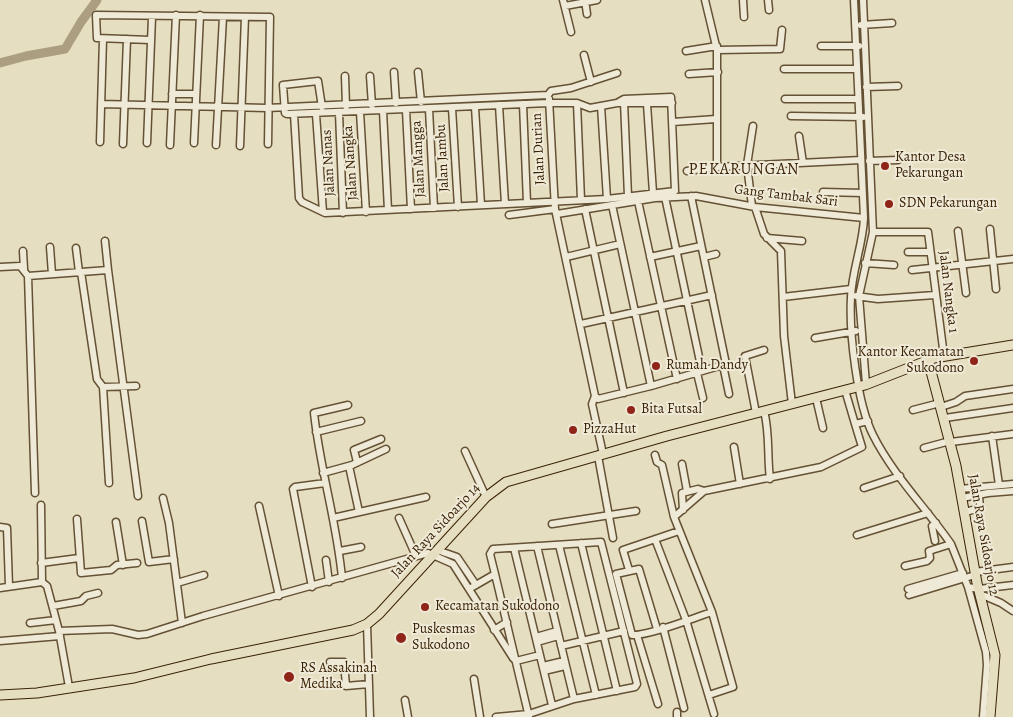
<!DOCTYPE html>
<style>
body{margin:0}
canvas{display:block;background:#e6dec1}
</style>
<canvas width="1013" height="717"></canvas>
<script>
const context = document.querySelector('canvas').getContext('2d');
context.lineJoin = 'round';
function strokePath(path, color, width, dash) { context.strokeStyle = color; context.lineWidth = width; context.lineCap = dash ? 'butt' : 'round'; context.setLineDash(dash || []); context.stroke(path); }
function write(font, color, halo, rows, align = 'center') {
  context.font = font + ' Alegreya,serif'; context.lineWidth = 4; context.setLineDash([]); context.textBaseline = 'middle'; context.strokeStyle = halo; context.fillStyle = color; for (const [text, x, y, turn = 0] of rows) {
    context.save(); context.translate(x, y); context.rotate((+turn || 0) * Math.PI / 180); context.textAlign = isNaN(turn) ? turn : align; if (halo) context.strokeText(text, 0, 0); context.fillText(text, 0, 0); context.restore();
  }
}
strokePath(new Path2D(`
 M0,63L26,56L65,49L81,22L97,0`), '#ac9e81', 9);
const minor = new Path2D(`
 M563,0L571,32
 M585,0L587,14
 M705,0L717,50V167
 M743,0L744,17
 M768,0L769,10
 M854,0L864,218C863,245 852,270 851,297C849,333 857,403 873,435C893,475 926,508 951,544L968,587L986,652L987,665L983,717
 M863,0L873,232L859,296L866,384
 M565,6L597,0
 M861,25L892,23
 M150,40L97,38L96,15L270,17L268,144
 M821,46H859
 M717,50L780,49L782,30
 M686,51L717,46
 M584,55L591,82
 M784,69H857
 M394,72L396,103
 M418,72L421,102
 M689,74L718,72
 M345,76L346,106
 M370,76L372,105
 M866,87L898,86
 M172,94H195
 M549,99L555,209L595,396L592,404L603,454
 M785,99H858
 M624,102L628,196
 M577,103L581,200
 M101,104L267,108L548,95L551,91L571,88L617,73
 M523,104L527,203
 M647,104L653,193
 M499,105L505,204
 M601,106L607,199
 M322,107L318,81L283,85L285,113L287,114L549,103H577L590,108L617,103H672
 M475,107L481,205
 M452,108L458,207
 M429,109L434,208
 M406,110L411,209
 M383,111L388,210
 M360,112L366,212
 M339,113L343,213
 M294,114L299,198L302,202L325,213L607,199L675,191L671,97L624,99L617,103
 M316,114L323,212
 M791,116L863,117
 M673,122L716,119
 M799,136L803,163
 M100,142L103,39
 M147,143L152,17
 M194,143L200,15
 M123,144L127,39
 M170,145L176,15
 M216,145L223,17
 M240,146L245,17
 M869,161L898,160
 M687,171L717,167L861,160
 M823,192L863,193
 M665,197L702,371
 M638,201L677,379
 M612,205L651,386
 M752,206L747,165L753,126
 M755,207L764,234L781,251L784,336L792,404
 M585,209L624,393
 M557,214L655,198L696,196L755,207L864,218
 M509,215L555,209
 M990,229L996,289
 M958,231L966,293
 M873,232H928L944,356
 M767,238L802,241
 M105,241L108,270
 M50,247L52,274
 M76,248L79,272
 M23,251L24,269
 M908,252H930
 M566,257L620,244
 M650,257L701,246
 M704,257L716,254
 M865,263L894,265
 M0,267L20,266L28,276L108,270L138,496
 M912,270L1013,259
 M81,272L97,379L103,387L136,386
 M28,276L35,493
 M856,296L878,299L935,295
 M783,297L851,289
 M581,324L712,295
 M815,338L856,331
 M723,365L729,394
 M697,373L703,398
 M103,387L109,483
 M845,390L855,424
 M595,396L598,399L651,386L726,364L691,196
 M816,398L823,428
 M941,407L956,402L965,396L1013,389
 M913,410L940,403
 M764,411C770,433 767,456 770,479
 M756,413L745,356L764,350
 M945,418L1013,408
 M316,432L361,421
 M992,436L999,485
 M951,442L1013,434
 M734,447L740,484
 M924,448L950,441
 M465,451L486,497
 M655,455L657,462L662,465L674,517
 M598,456L613,538
 M357,462L354,450L381,439
 M682,464L687,491
 M349,466L359,512
 M323,473L352,465L386,449
 M864,488L900,476
 M960,489L1013,484
 M163,498L169,523L182,623
 M962,498L988,493L1013,491
 M41,505L42,582
 M259,506L279,596
 M683,510L682,493L698,489L704,491
 M965,512L980,508L979,496
 M333,518L426,497
 M399,518L416,556
 M77,519L81,573L111,570L117,565L137,563
 M142,521L149,562L174,559
 M116,522L123,565
 M552,524L636,511
 M0,527L7,528L9,586
 M857,535L928,513
 M655,539L686,620L714,714
 M935,541L932,526L936,523
 M581,543L617,691
 M559,545L596,695
 M537,546L574,699
 M514,548L552,705
 M437,550L457,557L476,585
 M340,551L361,547
 M326,560L329,582
 M41,563L79,558
 M905,566L927,561L930,558L929,551L951,544
 M629,570L623,550L679,531
 M975,572L1013,567
 M495,574L529,717
 M342,578C337,523 320,469 314,413L348,405
 M177,583L204,575
 M312,587L293,489L295,487L325,483
 M968,587L979,589L1013,585
 M0,588L42,582L47,586L59,631L69,687
 M469,589L495,574L490,554L493,549L601,542L637,684L635,687L574,699L529,714L496,717
 M908,589L963,573
 M980,594L1001,603L1013,611
 M909,595L975,575
 M53,606L81,601L86,596L98,593
 M30,623L56,620
 M367,624L370,717
 M663,627L684,708
 M657,629L639,569L616,574L632,635C649,636 693,618 712,612
 M494,630L507,622
 M59,631L112,629L138,635L147,634L203,616L428,553L453,564L513,658L516,661L540,655
 M637,635L658,704
 M536,637L557,631
 M0,641L60,636
 M537,642L558,636
 M561,646L624,631
 M330,662H344L346,686L369,684
 M543,666L564,661
 M544,671L565,666
 M474,679L480,717
 M709,695L733,687L712,612L674,517L704,491L821,467L862,447L855,424L868,421
 M405,700L408,717
 M677,712V717`);
const major = new Path2D(`
 M928,360L956,466L977,583L995,655L990,717
 M0,695L37,693L134,678L211,659L353,630L367,624L379,614L486,497L506,482L667,436L865,385L934,358L1013,345`);
strokePath(minor, '#655134', 9);
strokePath(major, '#3a2205', 11);
strokePath(minor, '#efead7', 6);
strokePath(major, '#e6dec1', 9);
for (const [x, y, r, color] of [
 [885,166,5,"#8f2418"],
 [889,204,5,"#8f2418"],
 [974,361,5,"#8f2418"],
 [656,366,5,"#8f2418"],
 [631,410,5,"#8f2418"],
 [573,430,5,"#8f2418"],
 [425,607,5,"#8f2418"],
 [401,638,6,"#8f2418"],
 [289,677,6,"#8f2418"]
]) { const dot = new Path2D(); dot.arc(x, y, r, 0, 2 * Math.PI); context.fillStyle = color; context.fill(dot); strokePath(dot, '#efead7', 2); }
write('14px', '#3a2205', '#efead7', [
 ["Jalan Durian",539,149,-93],
 ["Jalan Jambu",443,158,-93],
 ["Jalan Mangga",419,159,-93],
 ["Jalan Nanas",329,163,-93],
 ["Jalan Nangka",351,163,-94],
 ["Gang Tambak Sari",786,196,7],
 ["Jalan Nangka 1",948,292,83],
 ["Jalan Raya Sidoarjo 14",436,531,-47],
 ["Jalan Raya Sidoarjo 12",983,535,80]
]);
write('14px', '#3a2205', '#efead7', [
 ["Kantor Desa",895,158],
 ["Pekarungan",895,174],
 ["SDN Pekarungan",899,204],
 ["Kantor Kecamatan",964,353,"right"],
 ["Sukodono",964,369,"right"],
 ["Rumah Dandy",666,366],
 ["Bita Futsal",641,410],
 ["PizzaHut",583,430],
 ["Kecamatan Sukodono",435,607],
 ["Puskesmas",412,630],
 ["Sukodono",412,646],
 ["RS Assakinah",300,669],
 ["Medika",300,685]
], 'left');
context.letterSpacing = '1px';
write('16px', '#3a2205', '#efead7', [
 ["PEKARUNGAN",744,170]
]);
context.letterSpacing = '0px';
</script>
